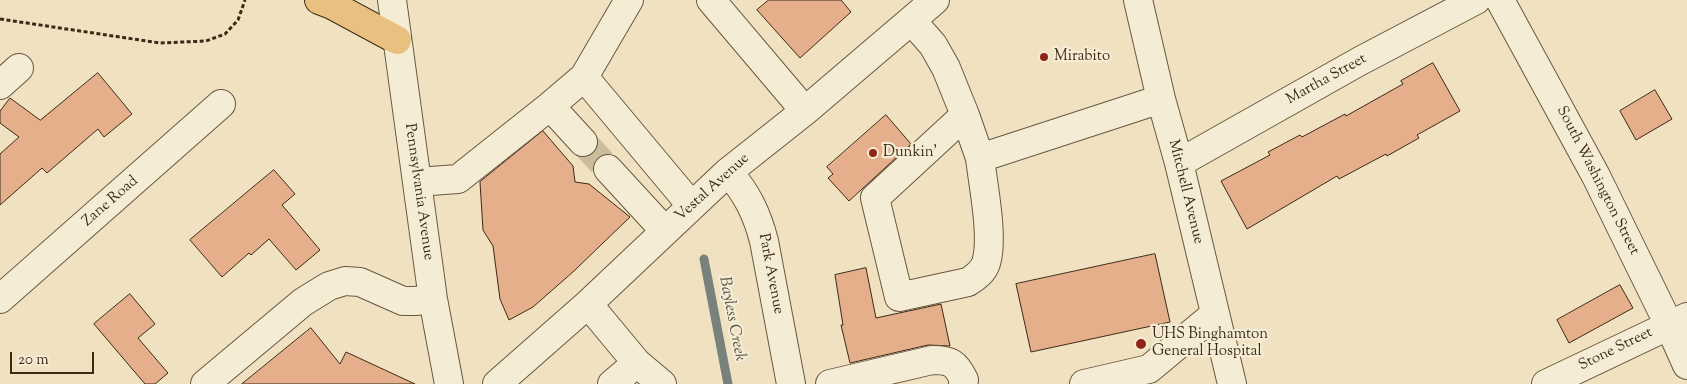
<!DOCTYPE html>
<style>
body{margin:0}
#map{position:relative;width:1687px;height:384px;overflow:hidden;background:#f0e1c0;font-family:"Sorts Mill Goudy",serif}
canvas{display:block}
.scale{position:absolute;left:10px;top:352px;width:84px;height:22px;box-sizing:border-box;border:2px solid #3c2a16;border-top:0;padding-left:6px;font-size:15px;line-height:18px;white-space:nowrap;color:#3c2a16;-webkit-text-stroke:4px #f5ecd6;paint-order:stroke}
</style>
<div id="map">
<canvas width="1687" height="384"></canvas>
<div class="scale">20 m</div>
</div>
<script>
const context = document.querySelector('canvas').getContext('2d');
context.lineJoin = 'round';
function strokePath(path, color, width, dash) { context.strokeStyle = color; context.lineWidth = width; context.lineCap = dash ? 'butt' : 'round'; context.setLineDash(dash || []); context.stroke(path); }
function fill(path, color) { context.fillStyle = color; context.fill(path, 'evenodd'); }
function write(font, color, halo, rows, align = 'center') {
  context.font = font + ' "Sorts Mill Goudy",serif'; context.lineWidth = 4.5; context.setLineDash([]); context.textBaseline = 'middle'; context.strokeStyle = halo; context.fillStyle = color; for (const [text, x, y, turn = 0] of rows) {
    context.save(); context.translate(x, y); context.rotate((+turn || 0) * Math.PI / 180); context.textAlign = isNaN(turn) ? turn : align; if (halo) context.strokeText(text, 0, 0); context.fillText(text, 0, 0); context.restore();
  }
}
strokePath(new Path2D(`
 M704,259L728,384`), '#78817b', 9);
const building = new Path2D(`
 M769,0H841L851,12L800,58L757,10Z
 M1433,63L1460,111L1417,135L1419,138L1387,156L1386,154L1339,179L1337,176L1247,229L1221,181L1270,155L1268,152L1300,135L1302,137L1345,114L1346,116L1403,84L1401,81Z
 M98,73L132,114L104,137L98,129L47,173L42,168L0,205V154L19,137L0,123V111L10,98L40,120Z
 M1655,90L1672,119L1636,140L1620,111Z
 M886,115L911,144L849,201L828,178L833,174L827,167Z
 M543,131L573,166L575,182L589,184L630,217L574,271L533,307L509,320L500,299L493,246L483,230L480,182Z
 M274,170L295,194L282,205L320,250L296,270L269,239L251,255L249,253L222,277L190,240Z
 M1155,254L1170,322L1031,352L1016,284Z
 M866,268L876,318L941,304L950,346L928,345L850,363L841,325H843L835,275Z
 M1620,285L1633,308L1569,343L1557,320Z
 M130,294L155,324L138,338L168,373L155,384H145L94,324Z
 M311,328L340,364L346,352L415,384H242Z`);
fill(building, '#e5af8c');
strokePath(building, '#3c2a16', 1);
strokePath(new Path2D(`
 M583,142L608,169`), '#ccbc9e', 28, [28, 14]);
const minor = new Path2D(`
 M392,0L433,299L449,384
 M711,0L805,111
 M1138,0L1161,99L1179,163L1232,384
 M1500,0L1596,176L1669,325L1687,365
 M912,21L933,45L946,68L965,115L980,158L1161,99
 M584,77L629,0
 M0,85L19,68
 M550,106L583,142
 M965,115L875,198L899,297L968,282C976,277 983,272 986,263C994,238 983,185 980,158
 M1179,163L1360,61L1476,0
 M608,169L665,231
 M728,172C747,193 757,214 764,241L791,384
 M417,182L458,179L550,106L584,77L691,205
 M0,299L221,104
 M588,304L637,363L612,384
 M637,363L662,384
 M205,384L303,302L329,286L345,281L360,282L403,301H415L433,299
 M497,384L588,304L728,172L805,111L935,0
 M830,384L932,360C951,360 956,363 964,380L963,384
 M1084,384L1149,369L1215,314
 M1546,384L1687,317`);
const major = new Path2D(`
 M319,0L332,5L397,40`);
strokePath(minor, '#695840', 30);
strokePath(major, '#3c2a16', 30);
strokePath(new Path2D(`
 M0,19L160,43L206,41L225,34L238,20L245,0`), '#3c2a16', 3, [4, 2.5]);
strokePath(minor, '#f5ecd6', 28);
strokePath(major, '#e8c080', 28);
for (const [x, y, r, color] of [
 [1044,57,5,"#8f2418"],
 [873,153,5,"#8f2418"],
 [1141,344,6,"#8f2418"]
]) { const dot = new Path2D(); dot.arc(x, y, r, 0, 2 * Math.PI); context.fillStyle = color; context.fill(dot); strokePath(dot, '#f5ecd6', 2); }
write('15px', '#3c2a16', '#f5ecd6', [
 ["Mirabito",1054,57],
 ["Dunkin'",883,153],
 ["UHS Binghamton",1152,335],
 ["General Hospital",1152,352]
], 'left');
write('15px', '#3c2a16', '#f5ecd6', [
 ["Martha Street",1327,80,-29],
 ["South Washington Street",1597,181,63],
 ["Vestal Avenue",713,188,-42],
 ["Pennsylvania Avenue",418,192,82],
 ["Mitchell Avenue",1185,192,76],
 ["Zane Road",111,202,-41],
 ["Park Avenue",770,274,79],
 ["Stone Street",1616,350,-26]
]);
write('italic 16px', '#554e40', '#f5ecd6', [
 ["Bayless Creek",731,319,79]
]);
</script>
